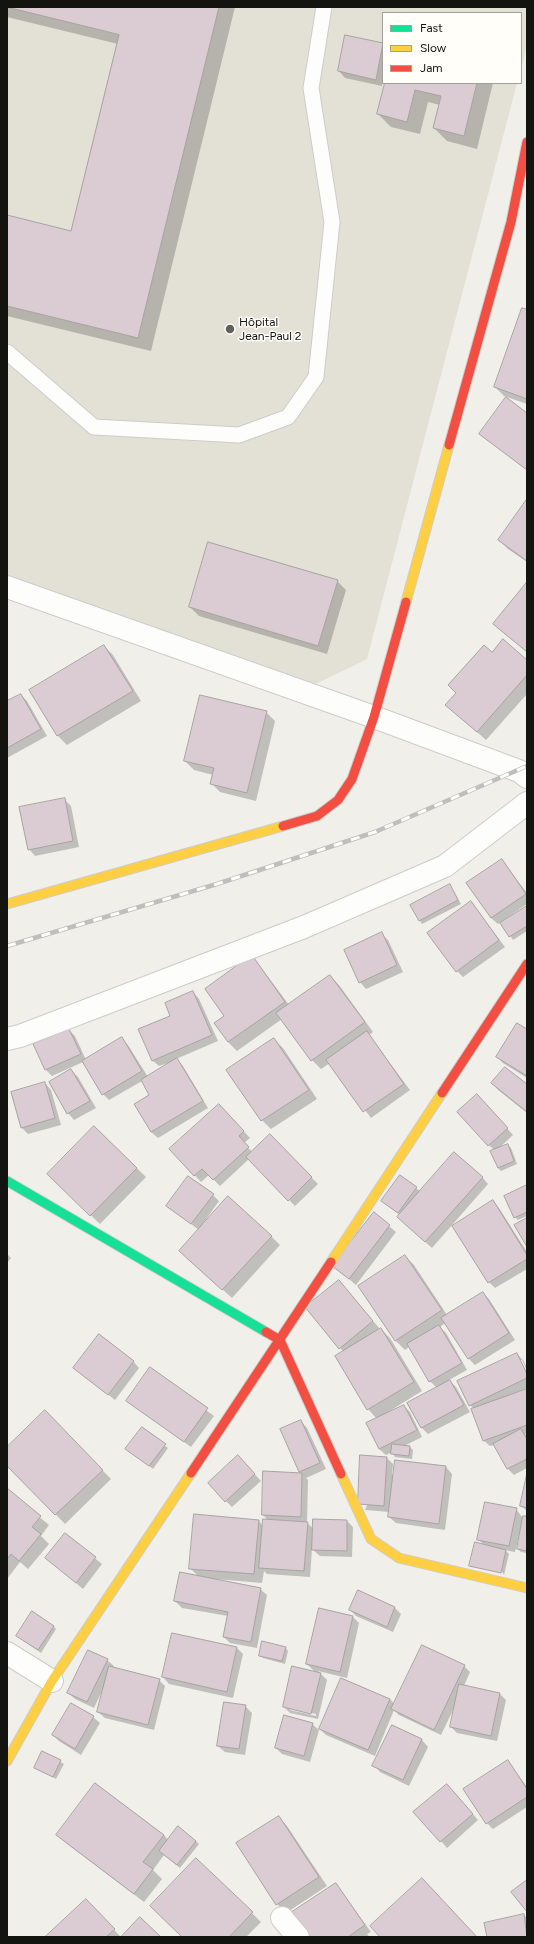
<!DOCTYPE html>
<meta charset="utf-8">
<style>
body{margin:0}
#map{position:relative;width:534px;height:1944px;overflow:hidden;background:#f0efea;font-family:Figtree,sans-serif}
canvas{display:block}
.frame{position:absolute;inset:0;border:8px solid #131310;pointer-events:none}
.legend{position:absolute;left:382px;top:12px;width:140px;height:72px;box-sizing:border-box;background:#fffef8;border:1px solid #a1a09b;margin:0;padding:5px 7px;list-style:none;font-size:12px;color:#131310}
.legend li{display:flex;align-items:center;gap:8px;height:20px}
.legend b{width:20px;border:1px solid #a1a09b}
</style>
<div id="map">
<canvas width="534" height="1944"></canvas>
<div class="frame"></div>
<ul class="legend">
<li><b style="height:5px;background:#16e098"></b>Fast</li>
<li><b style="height:5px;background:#ffcf43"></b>Slow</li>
<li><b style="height:5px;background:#f24e42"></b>Jam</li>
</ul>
</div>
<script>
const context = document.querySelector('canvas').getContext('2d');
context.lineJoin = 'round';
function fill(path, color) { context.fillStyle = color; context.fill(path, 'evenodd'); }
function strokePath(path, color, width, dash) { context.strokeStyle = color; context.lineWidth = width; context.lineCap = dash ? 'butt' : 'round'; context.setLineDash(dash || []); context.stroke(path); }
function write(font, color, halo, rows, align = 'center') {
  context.font = font + ' Figtree,sans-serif'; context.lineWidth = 3; context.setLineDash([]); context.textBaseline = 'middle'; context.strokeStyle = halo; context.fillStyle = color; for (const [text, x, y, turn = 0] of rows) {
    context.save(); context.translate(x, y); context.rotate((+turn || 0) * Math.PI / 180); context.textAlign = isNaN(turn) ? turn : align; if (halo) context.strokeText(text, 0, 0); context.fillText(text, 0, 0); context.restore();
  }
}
fill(new Path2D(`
 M7,7H527V46L521,69V13H383V83H517L367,659L316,684L7,576Z`), '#e3e0d6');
fill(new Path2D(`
 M7,7H235L151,351L7,316V216L72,232L118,44L7,17Z
 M346,36L383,44L382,86L345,78L339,71Z
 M386,83H493L477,149L447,141L434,128L440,105L428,102L420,134L391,127L378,114Z
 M527,310V404L504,396L495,387Z
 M527,414V470L480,434Z
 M527,501V562L508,549L499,540Z
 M337,581L346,590L327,654L199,616L190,607Z
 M527,583V652L494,624Z
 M104,646L113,655L141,701L67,745L58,736L30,691Z
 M492,653L527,661V694L486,740L446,705Z
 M21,695L27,701L47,736L7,758V702Z
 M266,712L275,721L256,801L220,792L211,783L213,775L194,770L185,761Z
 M64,799L71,806L79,847L35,856L29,849Z
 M502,860L527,893V904L498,924L491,918Z
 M450,885L461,904L422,924L411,905Z
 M471,902L505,947L463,977L457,971Z
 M527,907V931L513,940L502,924Z
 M382,934L388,940L403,972L366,989L360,982Z
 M252,957L260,966L289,1005L330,976L339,985L373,1032L369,1035L410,1090L371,1118L330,1063L321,1069L312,1060L282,1019L237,1051L228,1042L225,1016Z
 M193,992L199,999L218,1041L176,1059L183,1066L208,1108L158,1138L151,1132V1095L142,1081L109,1100L103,1094L83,1062L52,1076L46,1070L35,1045L69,1030L75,1036L86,1060L122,1038L128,1045L148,1077L171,1062L159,1066L152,1060L171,1016Z
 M527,1030V1078L503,1063L497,1057Z
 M274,1039L283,1048L317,1099L271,1129L262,1120L228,1070Z
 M71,1070L78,1077L96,1108L74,1120L68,1113L50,1082Z
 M45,1083L51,1090L61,1125L28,1134L22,1128Z
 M492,1083L527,1086V1113L498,1090Z
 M484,1102L513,1135L499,1148L508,1145L511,1148L517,1164L501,1171L498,1168L494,1150L489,1145Z
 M225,1111L250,1138L244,1143L252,1152L270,1136L318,1184L295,1206L249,1159L220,1186L209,1175L201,1182L170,1149Z
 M94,1127L146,1177L100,1224L48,1174Z
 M400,1176L421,1192L482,1177L488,1184L432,1248L405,1224L400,1215L385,1204Z
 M527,1186V1216L518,1220L515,1217Z
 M213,1195L219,1201L202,1225L203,1226L271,1236L280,1245L232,1298L180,1251L199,1230L167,1206Z
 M493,1201L499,1208L527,1252V1269L495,1288L489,1282Z
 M374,1214L396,1232L356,1285L333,1266Z
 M7,1254L11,1258L7,1263Z
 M405,1256L414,1265L447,1315L483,1293L489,1299L515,1340L475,1365L468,1358L445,1323L440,1327L446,1333L467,1370L449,1380L456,1387L470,1412L428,1434L422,1428L409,1404L437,1388L430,1381L409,1347L405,1350L396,1341L360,1286Z
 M339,1281L379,1328L376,1332L381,1329L390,1338L422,1391L388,1412L389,1413L404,1406L410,1412L422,1437L404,1446L410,1447L413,1450L412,1459L395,1457L392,1452L386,1455L379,1449L367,1424L377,1419L368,1409L336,1356L344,1352L340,1348Z
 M517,1354L523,1360L527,1368V1371L522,1360H520L527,1376V1388L515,1393V1395L527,1391V1433L525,1434L527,1436V1468L514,1475L508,1469L495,1445L490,1446L483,1440L474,1409L470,1405Z
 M133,1361L139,1368L115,1400L74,1368Z
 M151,1369L214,1416L191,1447L127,1400Z
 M45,1412L111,1479L65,1524L7,1464V1449Z
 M301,1421L307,1428L326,1469L306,1478L308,1480L307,1523L314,1529L347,1521L353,1527L352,1557L320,1556L312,1549L310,1577L267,1574L264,1571L262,1583L216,1579V1580L260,1589L267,1595L257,1648L230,1643L224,1637L228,1616L182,1608L175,1601L199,1577L190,1568L259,1521L263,1526L268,1520L263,1515L302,1474L299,1472Z
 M142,1428L168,1448L153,1469L130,1452Z
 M387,1458L393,1464L392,1474L394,1475L396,1461L446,1467L452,1474L445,1530L396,1523L389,1517L390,1512L365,1510Z
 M244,1463L261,1481L232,1507L226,1501Z
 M527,1478V1511L521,1506Z
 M7,1490L49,1525L41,1536L49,1544L28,1569L20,1562L7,1579Z
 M516,1509L522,1517H527V1553L521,1552L518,1549L520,1535H519L515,1552L505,1550L509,1554L504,1575L485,1546L478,1539Z
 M65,1534L102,1564L83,1589L46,1558Z
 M358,1592L395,1608L401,1614L393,1632L356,1616L350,1610Z
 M353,1617L359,1623L347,1678L318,1671L327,1680L318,1719L290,1713L284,1707L316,1673L307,1664ZM290,1708L316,1714V1716L290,1710Z
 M53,1626L56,1629L41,1653L17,1636Z
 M285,1647L288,1651L285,1664L263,1658L260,1655Z
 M237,1648L243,1654L233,1698L169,1684L163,1677Z
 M107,1660L114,1666L113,1668L159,1680L165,1686L154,1730L105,1718L98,1712L104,1687L94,1708L75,1699L68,1693Z
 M464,1666L470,1672L464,1686L500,1694L506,1700L497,1741L457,1733L451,1727L455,1706L441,1735L399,1715L394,1710L375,1756L326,1735L320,1729L390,1699L395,1705Z
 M71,1704L93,1717L100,1723L81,1755L59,1741L53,1735Z
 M245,1706L252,1713L245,1755L225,1752L218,1746Z
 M312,1724L319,1730L310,1762L282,1754L276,1748Z
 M392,1726L422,1740L428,1747L409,1786L380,1772L374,1765Z
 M43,1752L64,1764L56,1779L35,1767Z
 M508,1761L527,1787V1807L493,1829L487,1823Z
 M453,1791L478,1820L447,1848L441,1841Z
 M279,1817L287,1826L327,1886L286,1913L277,1904Z
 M57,1834L164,1835L168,1840L196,1841L199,1844L180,1868L164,1855L153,1870L162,1879L144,1902L66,1843Z
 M336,1884L371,1932L367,1934L370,1937H311Z
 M86,1901L120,1936L47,1937Z
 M252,1913L261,1922L246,1937H183Z
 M524,1915L527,1918V1937H488Z`), '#0003');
const building = new Path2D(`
 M7,7H219L138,338L7,306V215L71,231L119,35Z
 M345,35L383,43L376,80L338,71Z
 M385,83H477L464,136L433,128L441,96L415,90L407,122L377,114Z
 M522,308L527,309V399L494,387Z
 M506,397L527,413V470L479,434Z
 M527,499V561L498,540Z
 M208,542L338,580L318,646L189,607Z
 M527,582V652L493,624Z
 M503,639L527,660V675L477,732L445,705L456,693L448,685L484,645L492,652Z
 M104,645L133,691L57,736L29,690Z
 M21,694L41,729L7,748V701Z
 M200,695L267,711L247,793L210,784L214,768L184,761Z
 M65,798L73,841L28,850L19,807Z
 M502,859L526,894L491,918L466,883Z
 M450,884L458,900L419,921L410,905Z
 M471,901L499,940L456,972L427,933Z
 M527,906V926L509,937L500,923Z
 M382,932L397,965L359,983L344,950Z
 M252,955L285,1002L228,1042L214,1023L224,1016L205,989Z
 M330,975L365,1022L311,1061L276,1013Z
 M193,991L212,1035L152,1061L138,1029L170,1016L165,1003Z
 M517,1023L527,1029V1076L496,1057Z
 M69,1029L81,1054L45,1070L33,1044Z
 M367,1031L404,1084L363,1112L326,1060Z
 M122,1037L142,1071L102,1095L82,1061Z
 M274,1038L309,1090L261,1121L226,1070Z
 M177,1058L203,1101L151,1132L134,1104L149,1095L141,1080Z
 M505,1067L527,1084V1112L491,1083Z
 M71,1069L90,1101L67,1114L49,1082Z
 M45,1082L55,1118L21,1128L11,1092Z
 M477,1094L508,1128L488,1146L457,1112Z
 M219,1104L244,1131L239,1136L249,1147L213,1180L202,1169L194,1176L169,1149Z
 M94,1126L137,1168L90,1216L47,1174Z
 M270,1134L312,1177L288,1201L246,1157Z
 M508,1144L514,1161L498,1168L490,1151Z
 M454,1152L483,1177L425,1242L397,1217Z
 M400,1175L417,1187L398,1213L381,1201Z
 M188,1176L214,1194L191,1224L166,1206Z
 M527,1185V1212L514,1218L504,1196Z
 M228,1196L272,1236L222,1290L179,1251Z
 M493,1200L527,1255V1259L488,1283L452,1226Z
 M374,1212L390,1225L349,1279L332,1266Z
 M527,1218V1247L514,1225Z
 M405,1255L442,1310L395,1341L358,1286Z
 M339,1280L373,1321L339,1349L305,1307Z
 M483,1292L509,1333L468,1359L441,1318Z
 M439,1325L462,1363L429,1382L407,1344Z
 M381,1328L414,1382L367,1410L335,1356Z
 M99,1334L134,1361L108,1395L73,1368Z
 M517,1353L527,1374V1378L469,1406L457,1381Z
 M150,1367L208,1408L184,1442L126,1401Z
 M450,1380L464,1405L421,1428L407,1403Z
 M527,1389V1425L483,1441L471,1409Z
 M404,1405L417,1430L379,1449L366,1423Z
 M45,1410L103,1470L55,1515L7,1466V1447Z
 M301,1420L320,1463L299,1472L280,1429Z
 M142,1427L166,1444L149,1466L125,1449Z
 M521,1429L527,1439V1459L507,1469L493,1444Z
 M392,1444L410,1446L409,1456L391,1454Z
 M238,1455L255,1474L225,1502L208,1483Z
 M360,1455L387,1457L384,1506L358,1504Z
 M395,1460L446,1466L439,1524L388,1517Z
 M263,1471L302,1473L301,1517L262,1515Z
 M527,1473V1508L520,1506Z
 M7,1488L41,1516L32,1527L41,1534L19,1561L11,1554L7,1559Z
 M485,1502L517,1508L509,1546L477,1540Z
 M194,1514L259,1520L254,1574L189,1569Z
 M523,1516H527V1551L517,1549Z
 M263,1519L308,1522L304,1571L259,1568Z
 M313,1519L347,1520V1551L312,1550Z
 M65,1533L96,1557L76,1583L45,1558Z
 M475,1542L506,1550L501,1573L469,1566Z
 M180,1572L261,1588L251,1642L223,1637L228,1612L174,1601Z
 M358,1590L395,1607L387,1627L349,1610Z
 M319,1608L353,1616L340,1672L306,1664Z
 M32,1611L54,1626L38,1650L16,1636Z
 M172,1633L237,1647L227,1692L162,1677Z
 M262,1641L286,1647L282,1661L259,1656Z
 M422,1645L465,1665L434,1730L391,1709Z
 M88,1650L108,1659L87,1702L67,1693Z
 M109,1666L160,1679L148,1725L97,1712Z
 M292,1666L321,1673L311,1714L283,1707Z
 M341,1678L390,1699L368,1750L319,1729Z
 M459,1684L500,1693L491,1736L450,1727Z
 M224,1702L246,1705L239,1749L217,1746Z
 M71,1703L94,1716L75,1749L52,1735Z
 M284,1715L313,1723L304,1756L275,1748Z
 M392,1725L422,1739L403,1780L372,1766Z
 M42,1751L61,1760L53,1777L34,1768Z
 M508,1760L527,1789V1797L486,1824L463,1789Z
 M95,1783L164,1835L143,1862L153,1869L134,1894L56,1835Z
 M447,1784L473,1814L440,1842L413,1812Z
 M279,1816L319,1877L276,1905L236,1843Z
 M178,1826L196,1841L177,1865L159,1851Z
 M196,1858L253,1912L229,1937H182L150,1906Z
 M422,1878L477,1937H380L370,1926Z
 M527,1880V1912L511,1892Z
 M336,1883L365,1925L348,1937H310L292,1912Z
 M86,1899L115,1929L106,1937H45Z
 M524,1914L527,1937H487L484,1923Z
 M140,1917L161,1937H121Z`);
fill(building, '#dbcbd2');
strokePath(building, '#a6a4a2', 1);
const lane = new Path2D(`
 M7,352L94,427L239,435L288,417L316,377L332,222L311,88L324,7`);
const street = new Path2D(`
 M7,587L374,717L519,771L527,777
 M7,1039L20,1036L304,927L445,866L527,803
 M7,1653L52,1681
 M282,1918L298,1937`);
const fast = new Path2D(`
 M7,1181L266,1332`);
const slow = new Path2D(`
 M406,602L449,445
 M7,904L283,826
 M331,1262L442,1093
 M341,1474L371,1539L399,1558L527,1588
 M7,1761L52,1681L191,1473`);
const jam = new Path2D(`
 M449,445L511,222L527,142
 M283,826L317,816L338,800L352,779L374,717L406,602
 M442,1093L527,964
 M266,1332L280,1340L341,1474
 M191,1473L331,1262`);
strokePath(lane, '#cdccc8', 17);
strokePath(street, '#cdccc8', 24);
strokePath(fast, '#cdccc8', 11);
strokePath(slow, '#cdccc8', 11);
strokePath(jam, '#cdccc8', 11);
strokePath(lane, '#fdfdfc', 15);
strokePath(street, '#fdfdfc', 22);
strokePath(fast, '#16e098', 9);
strokePath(slow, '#ffcf43', 9);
strokePath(jam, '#f24e42', 9);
const rail = new Path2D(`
 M7,946L217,884L375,832L527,766`);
strokePath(rail, '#bebebd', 4.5);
strokePath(rail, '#fffef8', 3, [9]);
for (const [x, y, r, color] of [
 [230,329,5,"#60605c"]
]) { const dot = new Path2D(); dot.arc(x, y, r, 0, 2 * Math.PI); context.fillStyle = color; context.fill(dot); strokePath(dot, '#fffef8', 1.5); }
write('12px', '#131310', '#fffef8', [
 ["Hôpital",239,322],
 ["Jean-Paul 2",239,336]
], 'left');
</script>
